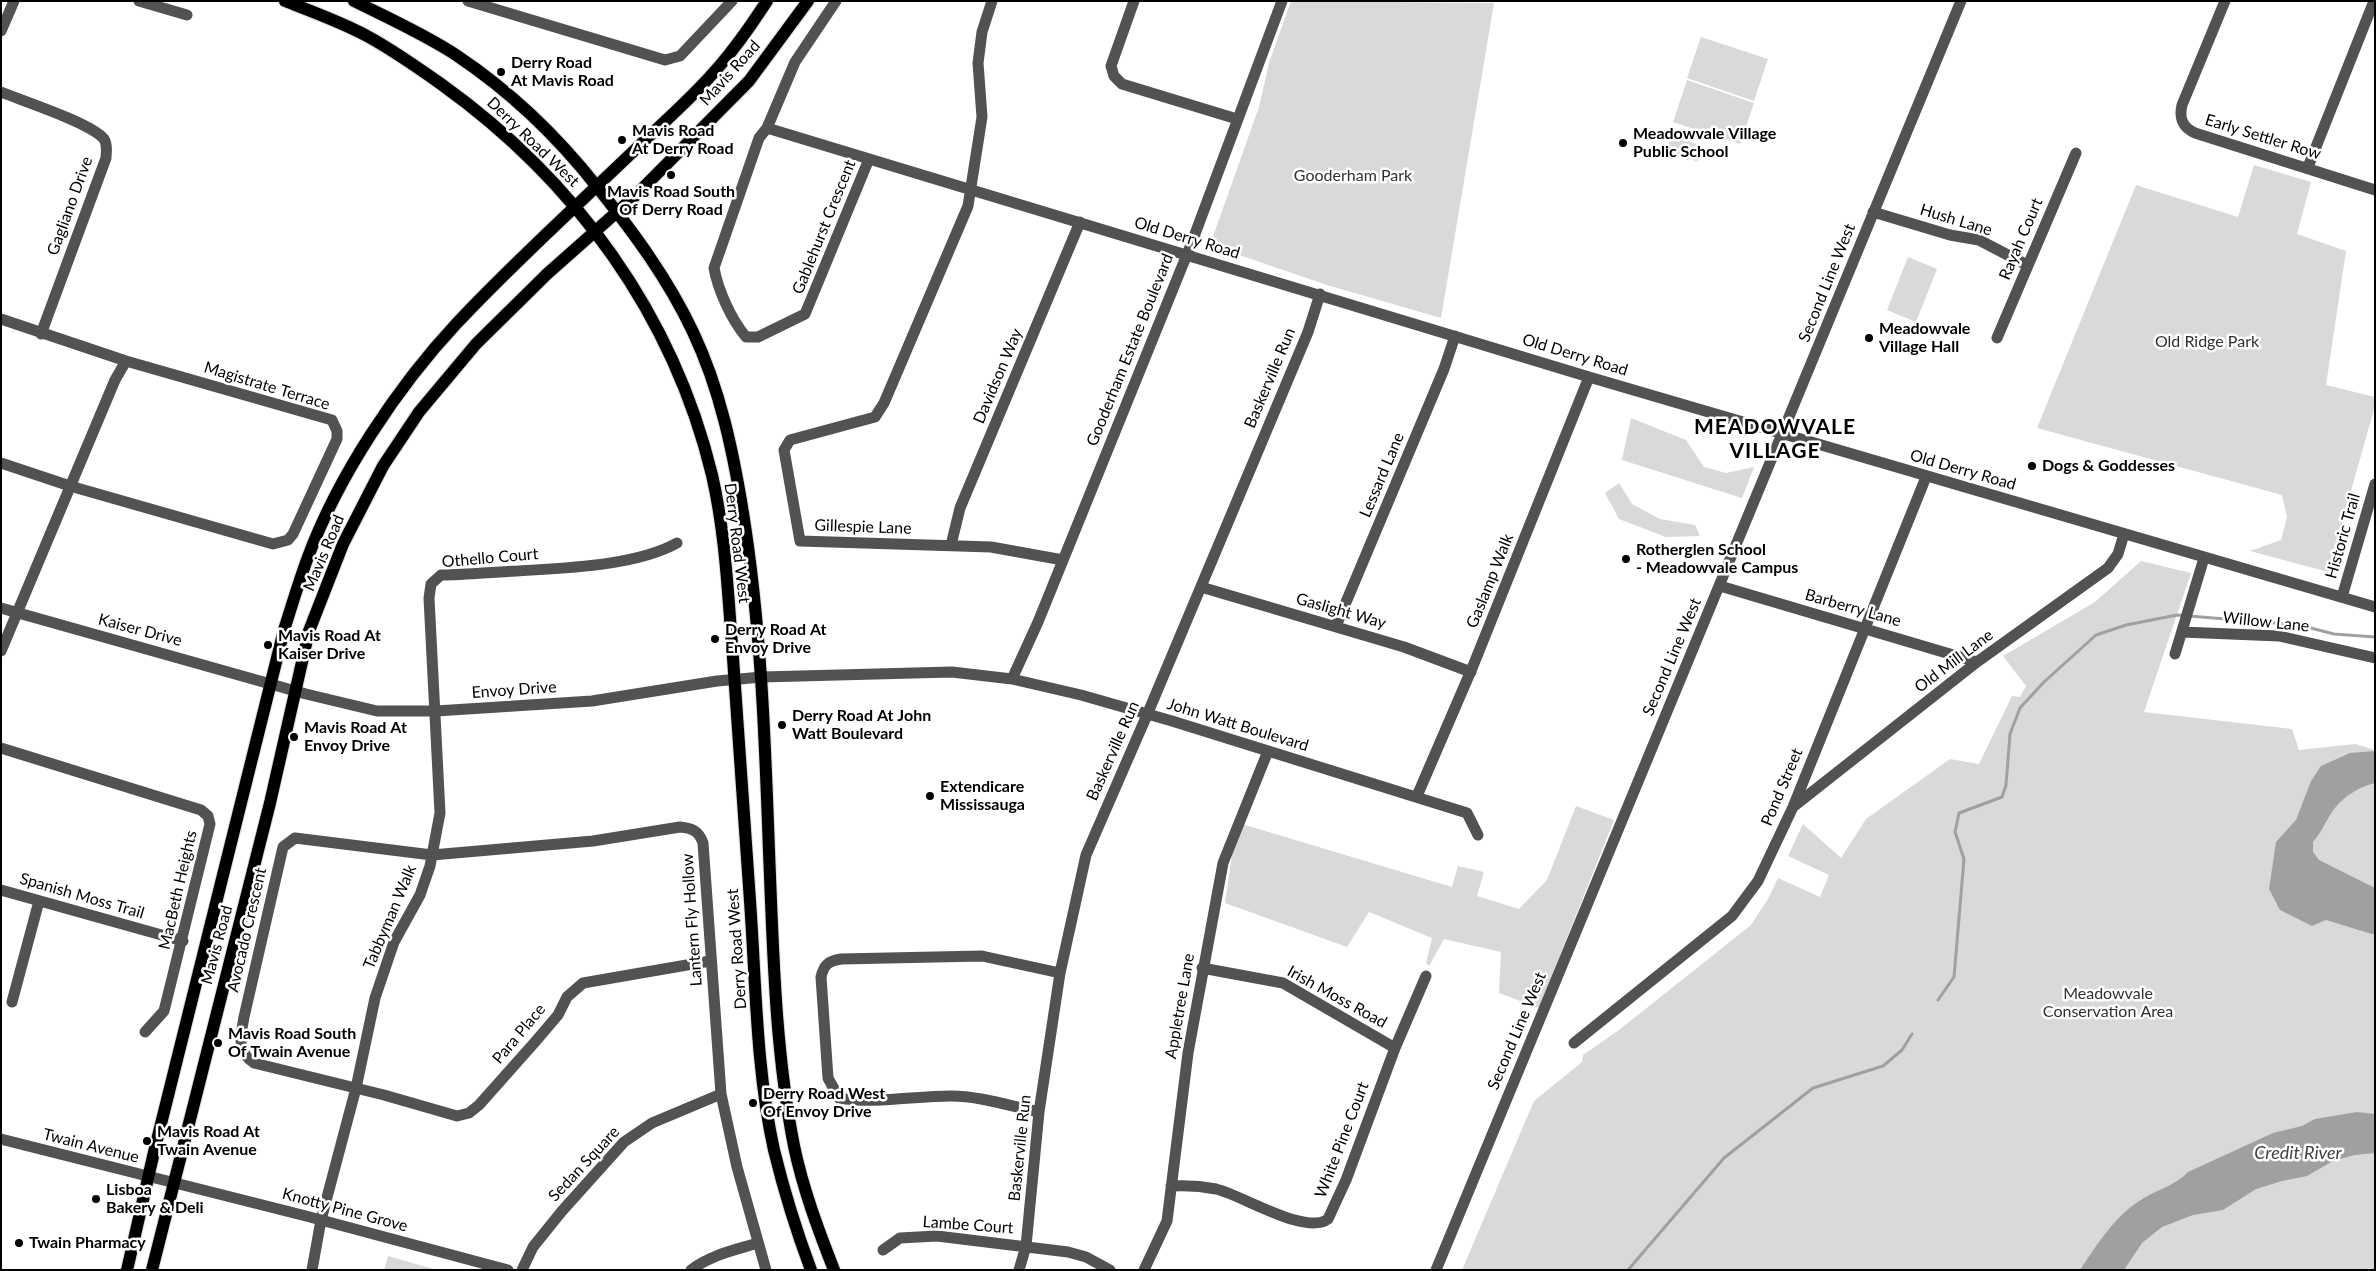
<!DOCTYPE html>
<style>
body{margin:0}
#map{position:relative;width:2376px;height:1271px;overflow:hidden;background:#fff;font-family:Lato,sans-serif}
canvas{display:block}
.frame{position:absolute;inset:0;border:2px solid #000;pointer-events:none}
</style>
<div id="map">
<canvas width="2376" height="1271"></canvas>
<div class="frame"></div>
</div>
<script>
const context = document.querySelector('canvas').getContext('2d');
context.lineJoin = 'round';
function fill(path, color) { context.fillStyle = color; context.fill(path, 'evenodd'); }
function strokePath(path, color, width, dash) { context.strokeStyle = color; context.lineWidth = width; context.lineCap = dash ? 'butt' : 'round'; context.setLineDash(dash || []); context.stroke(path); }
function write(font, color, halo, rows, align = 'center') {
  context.font = font + ' Lato,sans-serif'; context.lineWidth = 5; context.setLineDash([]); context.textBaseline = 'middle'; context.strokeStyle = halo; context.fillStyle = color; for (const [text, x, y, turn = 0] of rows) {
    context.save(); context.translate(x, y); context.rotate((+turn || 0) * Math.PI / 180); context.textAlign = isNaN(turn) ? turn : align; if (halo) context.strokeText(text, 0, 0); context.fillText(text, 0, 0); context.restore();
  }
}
fill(new Path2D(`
 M1291,1L1494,3L1441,318L1327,285L1210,245L1259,107L1269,63Z
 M1701,37L1768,59L1754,101L1687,78Z
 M1687,80L1754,103L1740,144L1673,122Z
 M1676,136L1702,146L1707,152L1704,158L1696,161L1690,159L1687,160L1672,153L1667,148L1670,139Z
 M2254,165L2311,182L2297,234L2346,251L2326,385L2375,397V406L2328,572L2250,551L2281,540L2287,517L2282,495L2037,428L2136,185L2238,217Z
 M1908,257L1937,269L1916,322L1887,310Z
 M1631,418L1686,440L1704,467L1726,473L1754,467L1742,498L1622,460Z
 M1619,483L1632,504L1660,519L1695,525L1700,536L1666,537L1619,519L1605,493Z
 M2141,561L2191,573L2144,712L2292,729L2299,750L2355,744L2375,750V1270H1462L1534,1101L1582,1062L1583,1055L1619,1030L1751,925L1768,899L1778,878L1820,897L1829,875L1788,856L1803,824L1841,858L1866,819L1950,759L1979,764L2012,696L2020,697L2026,686L2003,656L2095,602Z
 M1576,806L1614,820L1539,1008L1499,993L1501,952L1444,939L1429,966L1426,963L1432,938L1369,912L1347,947L1225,903L1232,855L1242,824L1452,887L1458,866L1484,872L1477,896L1519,909L1547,880Z
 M388,1256L437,1270H384Z`), '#d9d9d9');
fill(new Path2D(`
 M2375,751V783C2361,786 2344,796 2335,808C2326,819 2323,831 2313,842V852L2319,860L2375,888V935L2326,920L2312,926L2280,910L2269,889L2276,842L2296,820L2311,781L2321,766L2350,753Z
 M2357,1112L2375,1114V1153L2355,1155L2333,1161L2307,1176L2282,1181L2256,1189L2223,1210L2193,1215L2162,1227L2142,1243L2124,1270H2080C2098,1243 2116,1214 2144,1198C2159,1189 2176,1185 2188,1172L2273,1133L2302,1126L2315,1119Z`), '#a0a0a0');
strokePath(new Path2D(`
 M1938,1000L1954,977L1964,859L1955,832L1959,813L2002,797L2006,785L2010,734L2020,708L2044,682L2096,635L2126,625L2177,615L2299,625L2334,634L2375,637
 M1628,1270L1724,1158L1813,1088L1883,1066L1902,1050L1912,1034`), '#a0a0a0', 3);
const major = new Path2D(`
 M285,1C313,12 341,22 367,36C393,50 417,67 441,84C575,180 673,314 712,475C726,536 728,597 733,658C739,739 745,820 750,901C756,984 756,1069 774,1150C784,1191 796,1230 811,1270
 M354,1C388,18 424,34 456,55C510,91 558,137 598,188C634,233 668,279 693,332C720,389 733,451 743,513C761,625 765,738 769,851C773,949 775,1050 794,1146C803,1189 818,1229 834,1270
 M127,1270L154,1152L284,630C292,605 299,581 308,557C338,476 398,386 457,323C516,260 580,203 642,143C675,112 710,81 737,44C748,30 757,16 767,1
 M152,1270L270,803L309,631L343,544L383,466L419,412L476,344L547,274L635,196L749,81L808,1`);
strokePath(major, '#dbdbdb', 14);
strokePath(new Path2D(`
 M139,1L187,15
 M468,1L665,60L680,56L732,1
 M836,1L795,62L767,128L759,138L714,268C718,290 731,319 746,337H758L805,314L869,159
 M992,1L982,32L978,63L982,117L968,206L884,403L875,417L790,440L784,450L800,541L991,547L1063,560
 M1134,1L1111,66L1114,76L1122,84L1237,119
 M2225,1L2182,105C2179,118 2182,127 2195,133L2375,190
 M1,31L14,1
 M1,92C23,101 91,123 104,139C108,145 106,152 106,158L41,334
 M767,128L1589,377L2375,607
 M2308,167L2374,1
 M1873,212L1950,235L1979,240L2027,265
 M1,319L126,361L332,420L337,431V439L293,534L288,540L273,544L70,486L1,463
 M1997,338L2076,153
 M951,545L960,508L1080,222
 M1720,586L1977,662
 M1201,587L1404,647L1471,672
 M2342,597L2375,484
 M1,608L306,694L377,711H436L592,701L717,681L762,677L952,672L1012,679L1081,695L1172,721L1467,813L1478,835
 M1336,626L1444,369L1455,336
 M2182,632L2279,636L2375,658
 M1,651L115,380L126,361
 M2175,654L2204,558
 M1012,679L1038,622L1192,242L1282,1
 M1,748L201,810L208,816L210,824L164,1011L145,1032
 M1417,796L1473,666L1589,377
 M1793,807L1977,662L2108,568L2118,554L2124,534
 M1,890L183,941
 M710,961L583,983L567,997L558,1015L535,1042L479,1105L469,1113L457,1116L384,1095L254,1063C236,1051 241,1035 244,1017L283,847L295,838L432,855L593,841L680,827C692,828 699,831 703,843L721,1094L737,1167L766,1270
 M1202,968L1283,983L1395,1048
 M12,1002L39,901
 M1574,1043L1732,916L1758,881L1793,807L1926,477
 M1039,1112C1010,1106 980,1096 951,1096C914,1096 877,1104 839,1098L828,1078L821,977C824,964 829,961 841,959L982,956L1060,973
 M1,1139L306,1216L508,1270
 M1171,1186C1187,1185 1201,1186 1216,1189C1242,1195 1306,1236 1328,1219L1346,1180L1395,1048L1426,976
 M883,1250L900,1238L937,1236L1068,1252L1086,1257L1110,1270
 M312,1270L321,1220L356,1088L375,998L394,942L420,895L430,866L440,813L429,598L431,584L441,575C466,575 492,572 517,571C564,568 636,566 677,543
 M522,1270L533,1247L562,1211L624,1142L652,1123L721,1094
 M691,1270C710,1255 735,1250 758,1243
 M1019,1270L1026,1246L1039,1112L1060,973L1086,855L1147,715L1308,332L1320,294
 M1144,1270L1167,1221L1188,1053L1223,863L1268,751
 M1436,1270L1961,1`), '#525252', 11);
strokePath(major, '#000', 12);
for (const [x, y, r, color] of [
 [501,72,5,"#000"],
 [622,140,5,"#000"],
 [1623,143,5,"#000"],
 [671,175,5,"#000"],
 [1869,338,5,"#000"],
 [2032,466,5,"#000"],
 [1626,559,5,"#000"],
 [715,639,5,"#000"],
 [268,645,5,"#000"],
 [782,725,5,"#000"],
 [294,737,5,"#000"],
 [930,796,5,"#000"],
 [218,1043,5,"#000"],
 [753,1103,5,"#000"],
 [147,1141,5,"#000"],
 [96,1199,5,"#000"],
 [19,1243,5,"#000"]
]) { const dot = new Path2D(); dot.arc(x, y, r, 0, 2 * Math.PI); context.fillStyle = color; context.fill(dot); strokePath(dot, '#fff', 2); }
write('bold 16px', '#000', '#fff', [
 ["Derry Road",511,63],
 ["At Mavis Road",511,81],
 ["Mavis Road",632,131],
 ["At Derry Road",632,149],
 ["Meadowvale Village",1633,134],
 ["Public School",1633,152],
 ["Mavis Road South",671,192,"center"],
 ["Of Derry Road",671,210,"center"],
 ["Meadowvale",1879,329],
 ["Village Hall",1879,347],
 ["Dogs & Goddesses",2042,466],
 ["Rotherglen School",1636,550],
 ["- Meadowvale Campus",1636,568],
 ["Derry Road At",725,630],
 ["Envoy Drive",725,648],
 ["Mavis Road At",278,636],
 ["Kaiser Drive",278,654],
 ["Derry Road At John",792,716],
 ["Watt Boulevard",792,734],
 ["Mavis Road At",304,728],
 ["Envoy Drive",304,746],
 ["Extendicare",940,787],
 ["Mississauga",940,805],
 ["Mavis Road South",228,1034],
 ["Of Twain Avenue",228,1052],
 ["Derry Road West",763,1094],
 ["Of Envoy Drive",763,1112],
 ["Mavis Road At",157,1132],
 ["Twain Avenue",157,1150],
 ["Lisboa",106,1190],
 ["Bakery & Deli",106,1208],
 ["Twain Pharmacy",29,1243]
], 'left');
write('16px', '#000', '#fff', [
 ["Mavis Road",730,73,-48],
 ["Early Settler Row",2263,137,17],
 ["Derry Road West",533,142,44],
 ["Gagliano Drive",70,206,-70],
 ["Hush Lane",1956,220,17],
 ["Gablehurst Crescent",824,227,-68],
 ["Old Derry Road",1187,238,17],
 ["Rayah Court",2021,239,-67],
 ["Second Line West",1827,283,-68],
 ["Gooderham Estate Boulevard",1130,350,-68],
 ["Old Derry Road",1575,355,17],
 ["Davidson Way",998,376,-67],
 ["Baskerville Run",1270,378,-67],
 ["Magistrate Terrace",267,386,17],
 ["Old Derry Road",1963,470,16],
 ["Lessard Lane",1382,475,-67],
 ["Gillespie Lane",863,527,2],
 ["Historic Trail",2343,536,-74],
 ["Derry Road West",737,543,83],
 ["Mavis Road",324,553,-67],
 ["Othello Court",490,558,-5],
 ["Gaslamp Walk",1490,581,-68],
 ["Barberry Lane",1853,608,16],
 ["Gaslight Way",1341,611,16],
 ["Willow Lane",2266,622,6],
 ["Kaiser Drive",140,630,15],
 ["Second Line West",1672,657,-67],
 ["Old Mill Lane",1954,661,-37],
 ["Envoy Drive",514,690,-4],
 ["John Watt Boulevard",1238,725,17],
 ["Baskerville Run",1113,751,-66],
 ["Pond Street",1782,787,-67],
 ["MacBeth Heights",178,890,-77],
 ["Spanish Moss Trail",82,896,16],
 ["Tabbyman Walk",390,917,-67],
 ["Lantern Fly Hollow",692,920,-94],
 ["Avocado Crescent",247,930,-77],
 ["Mavis Road",217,945,-75],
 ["Derry Road West",737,949,-94],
 ["Irish Moss Road",1337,997,29],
 ["Appletree Lane",1180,1006,-80],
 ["Second Line West",1517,1031,-67],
 ["Para Place",519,1034,-50],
 ["White Pine Court",1342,1140,-69],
 ["Twain Avenue",91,1146,14],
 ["Baskerville Run",1020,1148,-84],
 ["Sedan Square",584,1164,-47],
 ["Knotty Pine Grove",345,1210,15],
 ["Lambe Court",968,1225,4]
]);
write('16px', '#303030', '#fff', [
 ["Gooderham Park",1353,176],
 ["Old Ridge Park",2207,342],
 ["Meadowvale",2108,994],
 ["Conservation Area",2108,1012]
]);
write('italic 18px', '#414141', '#fff', [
 ["Credit River",2298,1153]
]);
context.letterSpacing = '1px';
write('bold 21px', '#000', '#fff', [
 ["MEADOWVALE",1775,427],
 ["VILLAGE",1775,451]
]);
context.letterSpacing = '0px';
</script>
